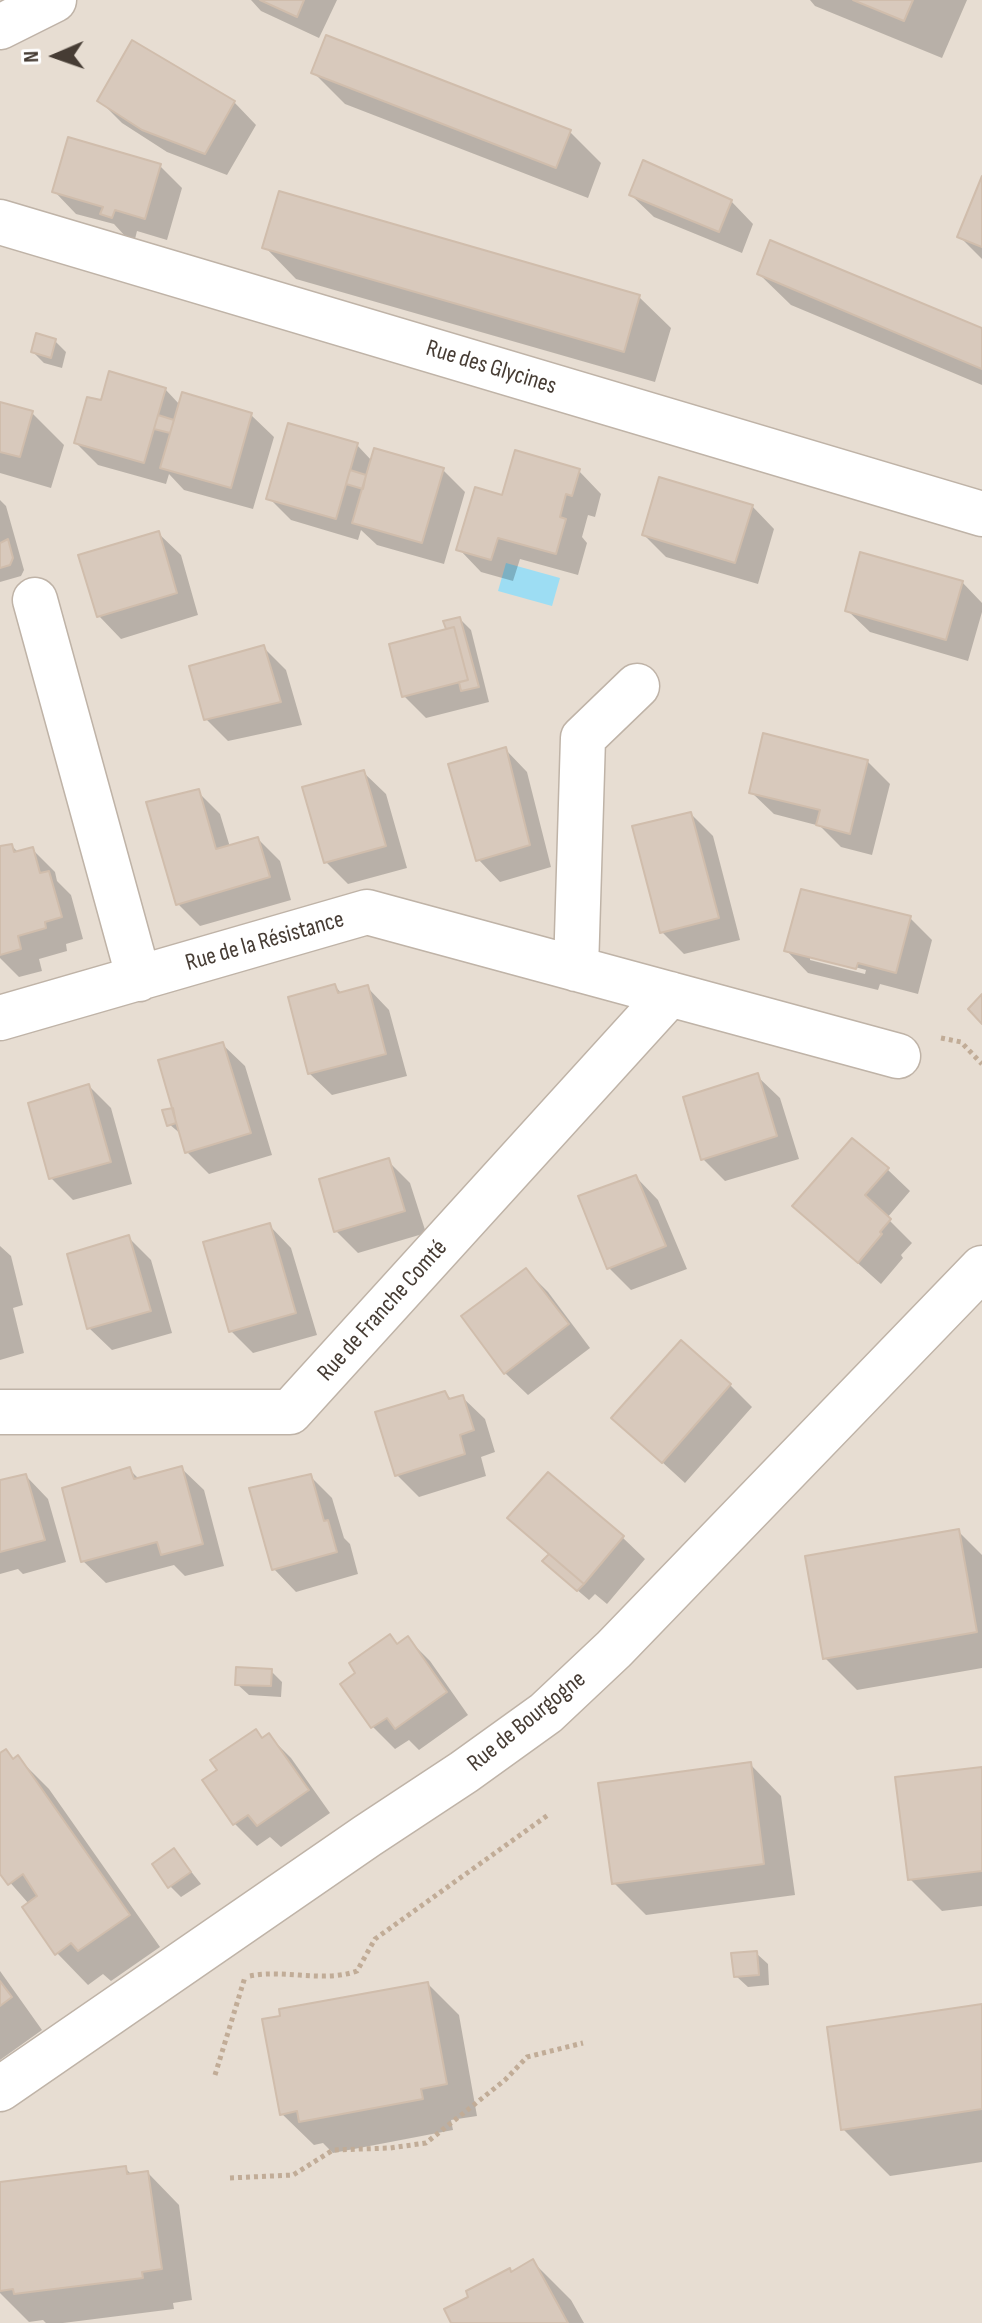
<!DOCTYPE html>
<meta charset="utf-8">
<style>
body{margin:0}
#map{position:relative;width:982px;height:2323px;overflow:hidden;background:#f3ece4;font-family:"Sofia Sans Condensed",sans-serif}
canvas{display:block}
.north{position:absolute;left:16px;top:16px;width:80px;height:80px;-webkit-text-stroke:6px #fff;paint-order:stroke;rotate:268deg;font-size:22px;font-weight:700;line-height:32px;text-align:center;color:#463c34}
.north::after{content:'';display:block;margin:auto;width:28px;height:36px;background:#463c34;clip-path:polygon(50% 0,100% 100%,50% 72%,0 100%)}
</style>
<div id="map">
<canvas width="982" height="2323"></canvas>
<div class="north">N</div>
</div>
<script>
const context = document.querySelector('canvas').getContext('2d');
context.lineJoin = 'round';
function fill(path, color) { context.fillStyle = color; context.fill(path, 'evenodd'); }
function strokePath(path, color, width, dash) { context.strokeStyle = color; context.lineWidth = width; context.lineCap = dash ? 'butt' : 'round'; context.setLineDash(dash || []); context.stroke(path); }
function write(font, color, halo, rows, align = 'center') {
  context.font = font + ' "Sofia Sans Condensed",sans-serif'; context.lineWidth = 7; context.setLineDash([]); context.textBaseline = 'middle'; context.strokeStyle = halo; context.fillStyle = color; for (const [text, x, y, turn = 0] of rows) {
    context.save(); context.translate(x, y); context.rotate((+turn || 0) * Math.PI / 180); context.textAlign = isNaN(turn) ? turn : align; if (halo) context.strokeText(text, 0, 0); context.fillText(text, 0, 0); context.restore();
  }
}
fill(new Path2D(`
 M0,0H982V2323H0Z`), '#e7ddd2');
fill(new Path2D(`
 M506,563L560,578L552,606L498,591Z`), '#9dddf3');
fill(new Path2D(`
 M251,0H337L319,38L261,11Z
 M810,0H967L942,58L815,6Z
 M314,73L570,132L601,163L588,198L345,104Z
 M100,101L234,102L256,125L227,175L167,152L122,123Z
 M160,166L182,188L167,240L137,231L135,239L125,236L114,224L76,214L54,191Z
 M982,181V259L959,236Z
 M631,195L731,201L753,224L742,253L654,217Z
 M265,247L639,297L671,328L655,382L296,279Z
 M759,274L982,331V385L791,305Z
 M55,341L66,352L62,368L44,363L33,352Z
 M165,389L180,405L251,415L274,437L253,509L184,490L169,474L166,484L98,465L76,443L102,403Z
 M0,404L32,413L64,445L51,488L0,473Z
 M357,445L372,461L443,470L465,492L444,564L377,545L361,530L358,540L291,520L269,498Z
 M579,471L601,494L595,517L588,515L582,537L587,543L578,575L520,559L513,581L481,572L459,549L503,498Z
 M0,500L6,506L24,570L21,576L0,582Z
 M752,506L774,529L758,584L666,557L644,535Z
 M158,533L181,555L198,615L121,639L99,616Z
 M962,582L982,603V612L968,661L870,632L847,610Z
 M460,619L471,630L489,702L426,718L404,696L448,631L446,622Z
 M264,648L286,670L302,725L228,741L206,719Z
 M505,749L527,772L551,867L500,882L478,859Z
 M867,761L890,784L872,855L841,847L820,826L774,814L751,792Z
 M363,772L386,794L407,868L348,884L326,862Z
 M198,792L220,814L230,847L258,839L280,861L291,900L200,926L178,904Z
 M691,814L713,836L740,940L684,954L662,932Z
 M12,846L19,853L32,849L55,872L57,881L71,895L83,939L66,944L67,951L39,959L42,971L19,977L0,958V849Z
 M910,918L932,940L918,994L880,984L878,990L808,973L786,950ZM810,955L866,970L865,974L810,960Z
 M335,986L342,994L367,987L389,1010L407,1076L332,1095L309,1073Z
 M222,1044L245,1066L272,1155L209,1174L187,1152L182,1135L169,1124L175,1109Z
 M757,1076L780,1098L799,1159L725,1181L703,1159Z
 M89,1086L111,1108L132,1184L73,1200L51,1178Z
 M388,1161L410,1183L426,1233L358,1253L335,1230Z
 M887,1169L910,1191L887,1218L912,1243L901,1255L903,1258L881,1284L794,1206Z
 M636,1177L658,1200L687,1269L631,1290L609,1268Z
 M269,1225L291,1248L317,1335L253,1353L231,1331Z
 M128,1237L151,1260L172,1333L112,1350L89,1328Z
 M0,1246L11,1256L23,1305L13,1308L24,1353L0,1360Z
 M526,1270L548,1292L590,1348L528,1395L505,1373Z
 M730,1385L752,1407L685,1483L614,1418Z
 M445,1393L452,1400L462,1397L485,1419L495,1452L481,1457L486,1476L419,1497L397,1475Z
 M181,1468L204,1490L224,1566L185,1576L174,1565L106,1583L83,1561L129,1469L139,1479Z
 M26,1476L48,1499L66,1562L23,1574L18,1569L0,1574V1482Z
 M310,1476L332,1498L344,1538L350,1544L358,1574L296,1592L274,1569Z
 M509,1518L622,1537L645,1559L607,1604L595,1594L589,1600L556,1572L550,1556Z
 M958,1531L982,1555V1668L857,1690L825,1658Z
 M390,1637L398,1645L407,1638L430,1661L468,1715L419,1750L409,1740L395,1749L373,1727L343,1684L358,1673Z
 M271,1671L282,1682L281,1697L249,1695L237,1684Z
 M255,1731L264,1740L269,1736L291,1758L330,1813L281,1847L270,1837L257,1846L235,1824L204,1781L220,1770Z
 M6,1752L14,1760L18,1758L49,1789L160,1947L111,1981L103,1974L88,1985L57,1953L29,1904L0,1871V1756Z
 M750,1764L781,1796L795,1895L646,1915L614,1883Z
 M982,1769V1906L942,1911L910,1879Z
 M174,1850L201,1884L181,1897L170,1886Z
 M756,1953L768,1964L769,1985L748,1987L736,1976Z
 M0,1971L42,2030L0,2060Z
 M428,1984L459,2015L477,2116L451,2120L453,2130L333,2153L323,2143L314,2145L282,2114Z
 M982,2006V2162L890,2176L843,2129Z
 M125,2168L133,2176L148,2173L179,2205L192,2300L173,2303L174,2309L63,2323H46L43,2320L29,2322L0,2293V2195Z
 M533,2262L571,2300L584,2323H454L470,2298L510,2270L512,2273Z`), '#0003');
const building = new Path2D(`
 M260,0H304L297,17Z
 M853,0H913L904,21Z
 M326,35L571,130L556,168L311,73Z
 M132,40L235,101L205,154L142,130L97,101Z
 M68,137L161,164L145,219L115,210L112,218L100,214L103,207L52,192Z
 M643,160L732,200L719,232L629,195Z
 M982,176V247L957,237Z
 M279,191L640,295L624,352L262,248Z
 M770,240L982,328V369L757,274Z
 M36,333L56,339L51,358L31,352Z
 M109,371L166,388L144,463L74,443L87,397L101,400Z
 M182,392L252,413L231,488L160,468Z
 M0,402L33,411L20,457L0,452Z
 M158,415L174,420L170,433L154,429Z
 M288,423L358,443L336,519L266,499Z
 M374,448L444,468L422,543L352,523Z
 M515,450L580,469L572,496L566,494L560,517L566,519L556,554L498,538L491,560L456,550L475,487L502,495Z
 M350,470L366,475L363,489L346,484Z
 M659,477L753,505L735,563L642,535Z
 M159,531L177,593L97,617L78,555Z
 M8,539L13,558L10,565L0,568V543Z
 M860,552L963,581L946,640L845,611Z
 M460,617L479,687L461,691L459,682L468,680L454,627L446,629L443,621Z
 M454,627L468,680L402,697L389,644Z
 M264,645L281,702L204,720L189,666Z
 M763,733L868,760L850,834L816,825L820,810L749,793Z
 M506,747L530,845L476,861L448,764Z
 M364,770L386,846L324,863L302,787Z
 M199,789L216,849L258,837L270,877L176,905L146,802Z
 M691,812L719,918L660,933L632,826Z
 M12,844L14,852L33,847L40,873L49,871L62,917L45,922L46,928L18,936L21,949L0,955V846Z
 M801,889L911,916L896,973L858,963L856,969L784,951Z
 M335,984L338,993L368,985L386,1054L308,1074L288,997Z
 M982,994V1024L968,1009Z
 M223,1042L251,1133L185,1153L158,1060Z
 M758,1073L777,1136L701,1160L683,1097Z
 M89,1084L111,1162L49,1179L28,1103Z
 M173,1108L176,1123L167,1126L162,1110Z
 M852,1138L889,1168L865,1195L891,1219L880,1232L882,1234L858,1263L792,1206Z
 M389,1158L405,1211L334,1232L319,1179Z
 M636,1175L666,1246L607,1269L578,1196Z
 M270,1223L296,1313L229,1332L203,1242Z
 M129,1235L151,1311L87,1329L67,1254Z
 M526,1268L569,1324L504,1374L461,1316Z
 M681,1340L731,1384L662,1463L611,1418Z
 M445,1391L449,1399L463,1395L474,1430L460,1435L465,1454L395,1476L375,1412Z
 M182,1466L203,1544L161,1555L157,1542L81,1562L62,1488L130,1467L134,1479Z
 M548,1472L624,1536L584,1584L507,1518Z
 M26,1474L45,1540L0,1552V1480Z
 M311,1474L324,1521L328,1520L337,1552L272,1570L249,1488Z
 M959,1529L977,1632L823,1659L805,1556Z
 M549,1554L584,1584L577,1591L542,1561Z
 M390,1634L397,1644L408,1636L447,1692L395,1729L387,1718L371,1728L340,1684L355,1673L349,1663Z
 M236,1667L272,1669L271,1686L235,1685Z
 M256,1729L262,1738L269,1733L309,1790L257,1826L248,1815L233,1825L202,1780L217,1770L210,1760Z
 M6,1749L13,1759L18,1755L130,1915L78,1951L71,1943L55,1955L22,1907L37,1896L23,1874L8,1885L0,1874V1753Z
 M751,1762L764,1864L612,1884L598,1783Z
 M982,1767V1871L908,1880L895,1777Z
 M174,1848L191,1872L168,1888L152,1864Z
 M757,1951L759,1975L734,1977L731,1953Z
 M0,1981L12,1997L0,2006Z
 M428,1982L447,2084L421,2089L423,2099L299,2122L297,2111L280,2115L262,2019L280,2016L279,2009Z
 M982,2004V2109L841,2130L827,2027Z
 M126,2166L127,2174L148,2171L162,2269L142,2272L143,2278L14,2294L13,2289L0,2291V2182Z
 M533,2259L568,2323H451L444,2309L468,2297L466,2291L510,2268L511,2272Z`);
fill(building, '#d8c9bc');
strokePath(building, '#d0bdac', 2);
const minor = new Path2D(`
 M0,222L982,514
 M35,600L139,979
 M576,969L583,738L637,686
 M0,1018L367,912L898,1056
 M0,1412H290L670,994
 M0,2089L367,1836L464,1772L546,1713L614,1649L982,1268`);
const tertiary = new Path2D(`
 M0,27L54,0`);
strokePath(minor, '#bfb3a7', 47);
strokePath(tertiary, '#bfb3a7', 47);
strokePath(new Path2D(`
 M941,1038L961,1042L982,1064
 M250,1976C284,1969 324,1983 357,1971L375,1939L548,1815
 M215,2075L245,1977
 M230,2178L293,2175L333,2150L390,2148L426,2143L505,2080L527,2057L583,2043`), '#c1ac97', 5, [4, 4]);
strokePath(minor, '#fff', 44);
strokePath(tertiary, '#fff', 44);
write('24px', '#463c34', '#fff', [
 ["Rue des Glycines",491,368,17],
 ["Rue de la Résistance",265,942,-16],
 ["Rue de Franche Comté",383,1311,-48],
 ["Rue de Bourgogne",527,1722,-39]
]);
</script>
